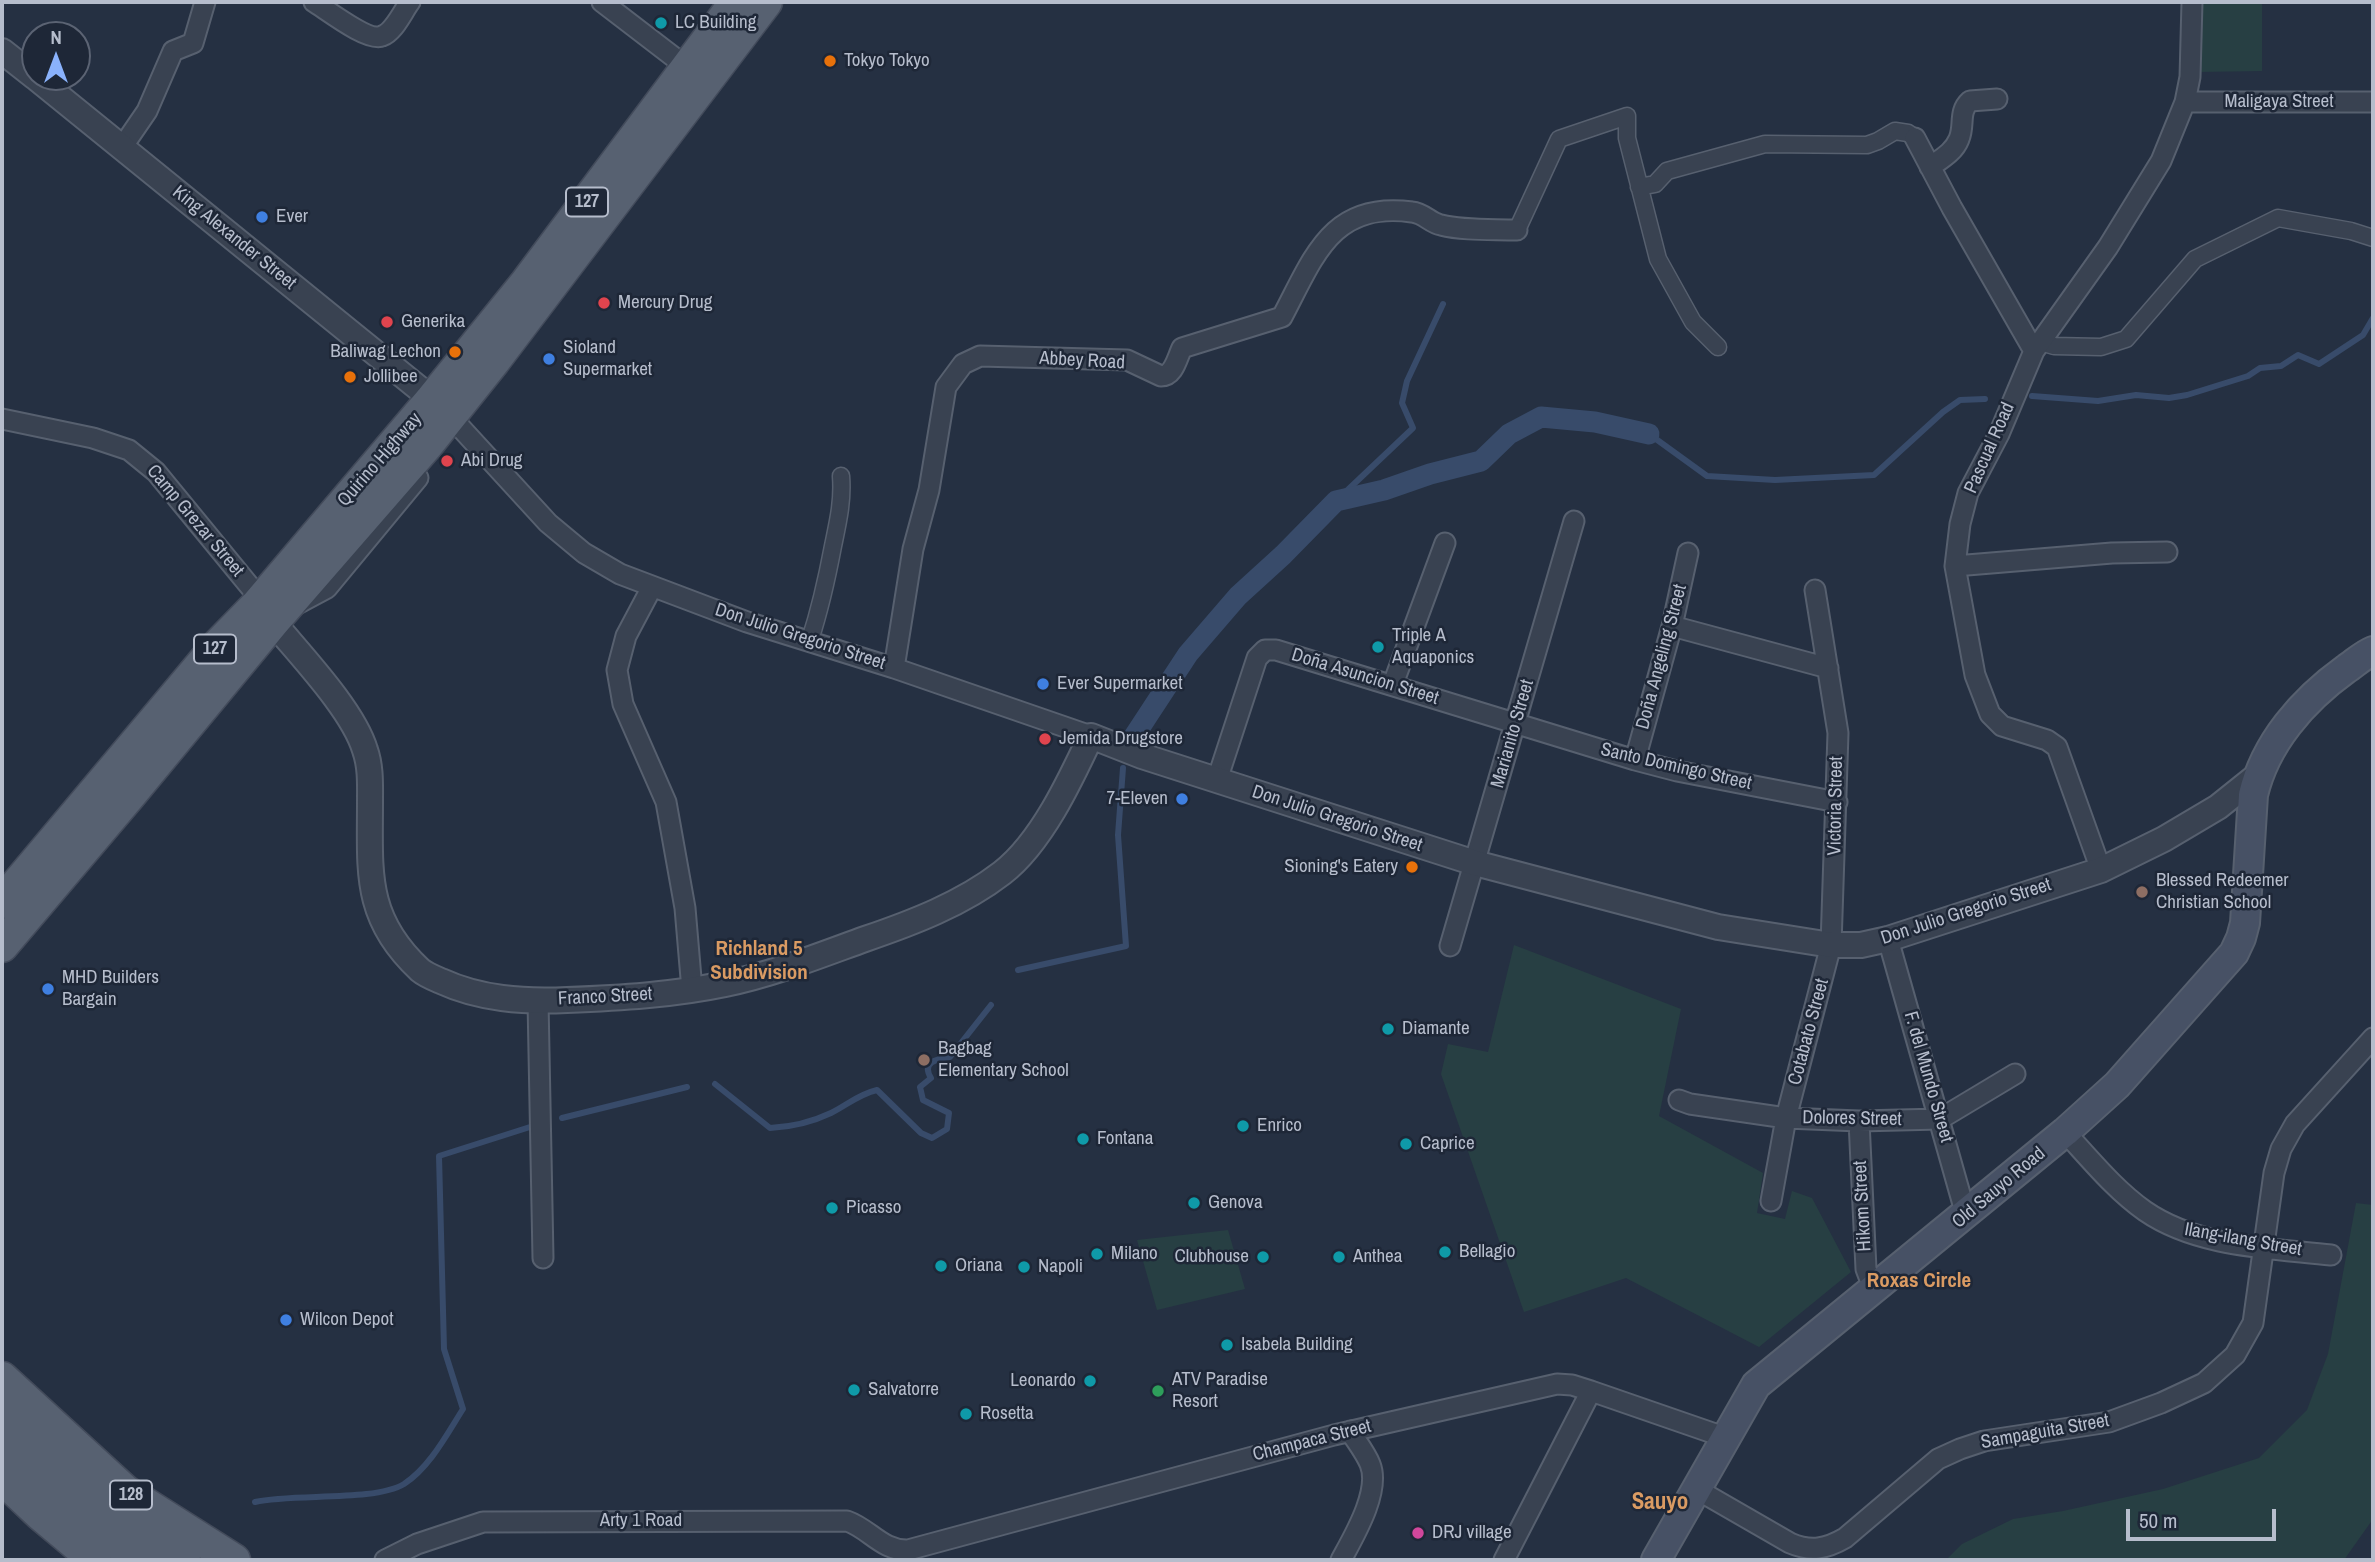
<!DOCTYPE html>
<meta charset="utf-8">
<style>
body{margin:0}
#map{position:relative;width:2375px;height:1562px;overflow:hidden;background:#253042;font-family:"Archivo Narrow",sans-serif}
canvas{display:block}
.frame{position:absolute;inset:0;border:4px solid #b6bdcc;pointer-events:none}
.north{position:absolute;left:21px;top:21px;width:70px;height:70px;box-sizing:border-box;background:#1e2737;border:2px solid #5b6373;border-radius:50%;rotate:0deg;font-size:19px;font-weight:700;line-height:28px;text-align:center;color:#b6bdcc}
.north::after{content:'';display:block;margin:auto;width:24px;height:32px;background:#8ab2fc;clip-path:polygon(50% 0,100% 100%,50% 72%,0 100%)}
.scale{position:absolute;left:2126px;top:1509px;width:150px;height:32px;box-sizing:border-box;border:4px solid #b6bdcc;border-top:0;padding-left:9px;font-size:21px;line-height:24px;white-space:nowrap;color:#b6bdcc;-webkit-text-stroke:5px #1e2737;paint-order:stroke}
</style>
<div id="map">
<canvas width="2375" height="1562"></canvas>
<div class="frame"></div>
<div class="north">N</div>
<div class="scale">50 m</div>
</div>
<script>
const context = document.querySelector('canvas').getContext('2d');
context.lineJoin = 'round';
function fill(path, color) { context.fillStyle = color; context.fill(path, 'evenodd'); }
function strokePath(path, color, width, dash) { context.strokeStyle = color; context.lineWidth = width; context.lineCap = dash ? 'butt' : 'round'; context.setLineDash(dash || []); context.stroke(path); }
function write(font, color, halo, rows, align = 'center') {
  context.font = font + ' "Archivo Narrow",sans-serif'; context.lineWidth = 5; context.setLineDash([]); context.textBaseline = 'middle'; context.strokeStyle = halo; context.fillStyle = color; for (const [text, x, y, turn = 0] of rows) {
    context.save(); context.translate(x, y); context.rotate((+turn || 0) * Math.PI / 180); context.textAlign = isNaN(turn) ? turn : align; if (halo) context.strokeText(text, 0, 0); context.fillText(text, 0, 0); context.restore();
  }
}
fill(new Path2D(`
 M2262,2V71L2198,72L2197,3Z
 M1514,945L1681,1009L1659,1116L1763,1173L1757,1213L1785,1219L1792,1191L1812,1198L1851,1272L1759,1347L1626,1278L1524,1312L1441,1074L1448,1044L1488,1052Z
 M2356,1203L2373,1205V1519L2344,1560H1946L1962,1544L2013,1519L2063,1511L2163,1489L2259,1458L2307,1410L2328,1354Z
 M1228,1230L1245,1289L1157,1310L1137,1240Z`), '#273f43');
strokePath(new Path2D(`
 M2032,396L2098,401L2136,395L2169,398L2187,395L2248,376L2260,368L2281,366L2298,355L2319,364L2363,335L2373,318
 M1649,434L1707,476L1775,480L1874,475L1943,412L1960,400L1985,399
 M1336,501L1413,428L1402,403L1407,381L1443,304
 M1018,970L1126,946L1118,835L1123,768
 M715,1084L770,1128C791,1127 812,1122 831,1113C847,1105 859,1094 877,1090L921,1133L932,1138L947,1129L949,1113L923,1100L920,1087L931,1078C921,1062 937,1059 950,1057L991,1005
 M562,1118L687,1087
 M255,1502C294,1493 374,1502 404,1484C430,1467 447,1434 463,1409L444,1349L439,1156L530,1127`), '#384b6a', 6);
strokePath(new Path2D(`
 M1131,741L1188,654L1238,596L1283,555L1336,501L1384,490L1430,474L1481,461L1509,434L1541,417L1595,422L1649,434`), '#384b6a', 21);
const pedestrian = new Path2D(`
 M1639,187L1655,184L1667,171L1765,144L1867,145L1878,141L1895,131L1908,133L1915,138
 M1517,230L1559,139L1627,116V138L1658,259L1693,322L1718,347
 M2041,342L2054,346L2101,347L2126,339L2195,259L2278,218L2351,231L2373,238
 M810,640C820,609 827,578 833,546C838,522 843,501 841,476`);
const minor = new Path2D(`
 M314,2C327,10 368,42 382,36C394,32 403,11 410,2
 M602,2L688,68
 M2185,102H2373
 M1915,138L1952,208L2034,351
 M123,146L147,111L173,51L193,43L205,2
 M1930,167C1941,159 1954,152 1959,139C1965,125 1958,112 1970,101L1997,99
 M2,419L93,438L129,450L156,472L261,600
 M460,427L548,523L584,553L620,574L747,622L894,668L1091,736
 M1955,566L2112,553L2167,552
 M652,587L626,636L617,670L623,704L666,802L685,908L692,990
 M297,604L327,588L418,478
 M1672,626L1828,668
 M894,668L913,549L929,490L946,387L963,364L980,356L1127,360L1161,376C1174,376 1177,358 1182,348L1282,317C1314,257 1331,201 1412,212C1424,213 1430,223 1441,225C1465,231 1493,229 1517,230
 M1393,684L1445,543
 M1635,760L1672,626L1688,553
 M1217,780L1257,658L1265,650H1276L1635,760L1677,771L1837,802
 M2101,870L2057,747L2047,740L2002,726L1990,714L1975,675L1955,566L1960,524L1968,493L1999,434L2034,351L2108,247L2161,161L2185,102L2190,77L2192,2
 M1888,939L1966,1215
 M1450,946L1574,521
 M538,1001L543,1258
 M1679,1100L1690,1104L1786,1118L1859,1121L1940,1119L2015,1074
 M1859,1121L1866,1269L1869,1277L1877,1287
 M2065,1132C2090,1159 2115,1190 2145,1211C2197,1247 2269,1248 2331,1255
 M1771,1201L1786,1118L1831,945L1838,733L1815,590
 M1698,1490L1790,1543C1811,1552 1826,1549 1845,1538L1938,1459L1960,1449L1984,1441L2109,1422L2161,1403L2204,1383L2235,1355L2253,1323L2274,1173L2281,1149L2295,1124L2373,1038
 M385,1560L417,1544L483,1522L847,1521C870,1529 882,1551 908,1550L1334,1435L1557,1384L1572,1385L1591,1391L1727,1438
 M1341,1560C1354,1536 1381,1491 1370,1464C1365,1452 1356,1441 1350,1431
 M1504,1560L1591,1391`);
const tertiary = new Path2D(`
 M2,51L35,77
 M35,77L432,399
 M273,622C301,656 353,710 365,750C371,767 370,785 370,803C370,872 364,918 420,970C426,975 434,978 441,981C480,999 523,1002 567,1000C620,998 672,995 725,984C773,974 818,956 865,939C912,923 962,904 1002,873C1041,843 1070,781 1091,736L1142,756L1475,863L1718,927L1831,945H1861L1888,939L2101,870L2164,839L2218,807L2258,775`);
const secondary = new Path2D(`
 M1656,1560L1756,1385L2065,1132L2117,1085L2234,953L2241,938L2245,923L2253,795C2265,743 2303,700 2346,669C2355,663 2363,655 2373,651`);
const primary = new Path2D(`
 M2,902L217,646L256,606L432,399L526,283L736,2
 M2,946L130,795L273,622L427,445L494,361L766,2
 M2,1378L125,1491L234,1560
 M2,1410L90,1493L184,1560
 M2,1444L58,1494L139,1560
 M2,1478L40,1514L95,1560`);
strokePath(pedestrian, '#57606f', 19);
strokePath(minor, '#57606f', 23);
strokePath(tertiary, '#57606f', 28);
strokePath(secondary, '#57606f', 32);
strokePath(primary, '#434b5b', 35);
strokePath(pedestrian, '#394251', 16);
strokePath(minor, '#394251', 19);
strokePath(tertiary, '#394251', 24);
strokePath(secondary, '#475165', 28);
strokePath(primary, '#576171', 32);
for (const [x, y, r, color] of [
 [661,23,7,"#0f9aa8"],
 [830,61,7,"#e8710a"],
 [262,217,7,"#3f7fe0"],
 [604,303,7,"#e0444e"],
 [387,322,7,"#e0444e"],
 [455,352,7,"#e8710a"],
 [549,359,7,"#3f7fe0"],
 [350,377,7,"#e8710a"],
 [447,461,7,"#e0444e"],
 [1378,647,7,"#0f9aa8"],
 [1043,684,7,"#3f7fe0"],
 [1045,739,7,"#e0444e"],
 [1182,799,7,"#3f7fe0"],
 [1412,867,7,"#e8710a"],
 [2142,892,7,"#8d6e63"],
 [48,989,7,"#3f7fe0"],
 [1388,1029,7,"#0f9aa8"],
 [924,1060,7,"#8d6e63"],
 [1243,1126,7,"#0f9aa8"],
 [1083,1139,7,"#0f9aa8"],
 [1406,1144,7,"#0f9aa8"],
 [1194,1203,7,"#0f9aa8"],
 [832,1208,7,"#0f9aa8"],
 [1445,1252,7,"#0f9aa8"],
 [1097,1254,7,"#0f9aa8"],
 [1263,1257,7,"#0f9aa8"],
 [1339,1257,7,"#0f9aa8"],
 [941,1266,7,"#0f9aa8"],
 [1024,1267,7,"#0f9aa8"],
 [286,1320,7,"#3f7fe0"],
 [1227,1345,7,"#0f9aa8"],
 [1090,1381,7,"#0f9aa8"],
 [854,1390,7,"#0f9aa8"],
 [1158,1391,7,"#2e9e5b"],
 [966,1414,7,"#0f9aa8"],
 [1418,1533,7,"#d1479c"]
]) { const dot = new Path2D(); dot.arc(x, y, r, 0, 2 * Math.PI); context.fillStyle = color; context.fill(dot); strokePath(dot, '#1e2737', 2.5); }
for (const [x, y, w] of [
 [587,202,42],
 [215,649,42],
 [131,1495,42]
]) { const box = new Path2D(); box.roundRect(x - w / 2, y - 14.5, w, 29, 5); context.fillStyle = '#1e2737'; context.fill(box); strokePath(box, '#b6bdcc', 2); }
write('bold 18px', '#b6bdcc', null, [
 ["127",587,202],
 ["127",215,649],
 ["128",131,1495]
]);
write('19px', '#b6bdcc', '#1e2737', [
 ["LC Building",675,23],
 ["Tokyo Tokyo",844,61],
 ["Ever",276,217],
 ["Mercury Drug",618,303],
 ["Generika",401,322],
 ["Sioland",563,348],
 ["Supermarket",563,370],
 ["Baliwag Lechon",441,352,"right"],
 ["Jollibee",364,377],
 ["Abi Drug",461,461],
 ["Triple A",1392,636],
 ["Aquaponics",1392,658],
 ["Ever Supermarket",1057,684],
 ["Jemida Drugstore",1059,739],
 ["7-Eleven",1168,799,"right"],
 ["Sioning's Eatery",1398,867,"right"],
 ["Blessed Redeemer",2156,881],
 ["Christian School",2156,903],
 ["MHD Builders",62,978],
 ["Bargain",62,1000],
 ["Diamante",1402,1029],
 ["Bagbag",938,1049],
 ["Elementary School",938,1071],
 ["Enrico",1257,1126],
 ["Fontana",1097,1139],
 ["Caprice",1420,1144],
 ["Genova",1208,1203],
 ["Picasso",846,1208],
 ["Bellagio",1459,1252],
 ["Milano",1111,1254],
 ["Clubhouse",1249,1257,"right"],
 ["Anthea",1353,1257],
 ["Oriana",955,1266],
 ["Napoli",1038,1267],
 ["Wilcon Depot",300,1320],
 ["Isabela Building",1241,1345],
 ["ATV Paradise",1172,1380],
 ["Resort",1172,1402],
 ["Leonardo",1076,1381,"right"],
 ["Salvatorre",868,1390],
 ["Rosetta",980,1414],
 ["DRJ village",1432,1533]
], 'left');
write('19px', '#b6bdcc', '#1e2737', [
 ["Maligaya Street",2279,102],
 ["King Alexander Street",234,238,39],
 ["Abbey Road",1082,361,3],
 ["Pascual Road",1990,448,-66],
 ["Quirino Highway",380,460,-49],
 ["Camp Grezar Street",195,521,50],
 ["Don Julio Gregorio Street",800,637,18],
 ["Doña Angeling Street",1662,657,-75],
 ["Doña Asuncion Street",1365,677,17],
 ["Marianito Street",1513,734,-74],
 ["Santo Domingo Street",1676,767,13],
 ["Victoria Street",1836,806,-89],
 ["Don Julio Gregorio Street",1337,819,18],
 ["Don Julio Gregorio Street",1966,912,-18],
 ["Franco Street",605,997,-3],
 ["Cotabato Street",1809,1032,-75],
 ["F. del Mundo Street",1928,1077,74],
 ["Dolores Street",1852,1119,1],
 ["Old Sauyo Road",1999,1188,-40],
 ["Hikom Street",1863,1206,-93],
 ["Ilang-ilang Street",2243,1240,10],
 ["Sampaguita Street",2045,1432,-10],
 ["Champaca Street",1312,1441,-14],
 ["Arty 1 Road",641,1521]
]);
write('bold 21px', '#da9b63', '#1e2737', [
 ["Richland 5",759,949],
 ["Subdivision",759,973],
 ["Roxas Circle",1919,1281]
]);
write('bold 23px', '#da9b63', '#1e2737', [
 ["Sauyo",1660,1503]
]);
</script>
